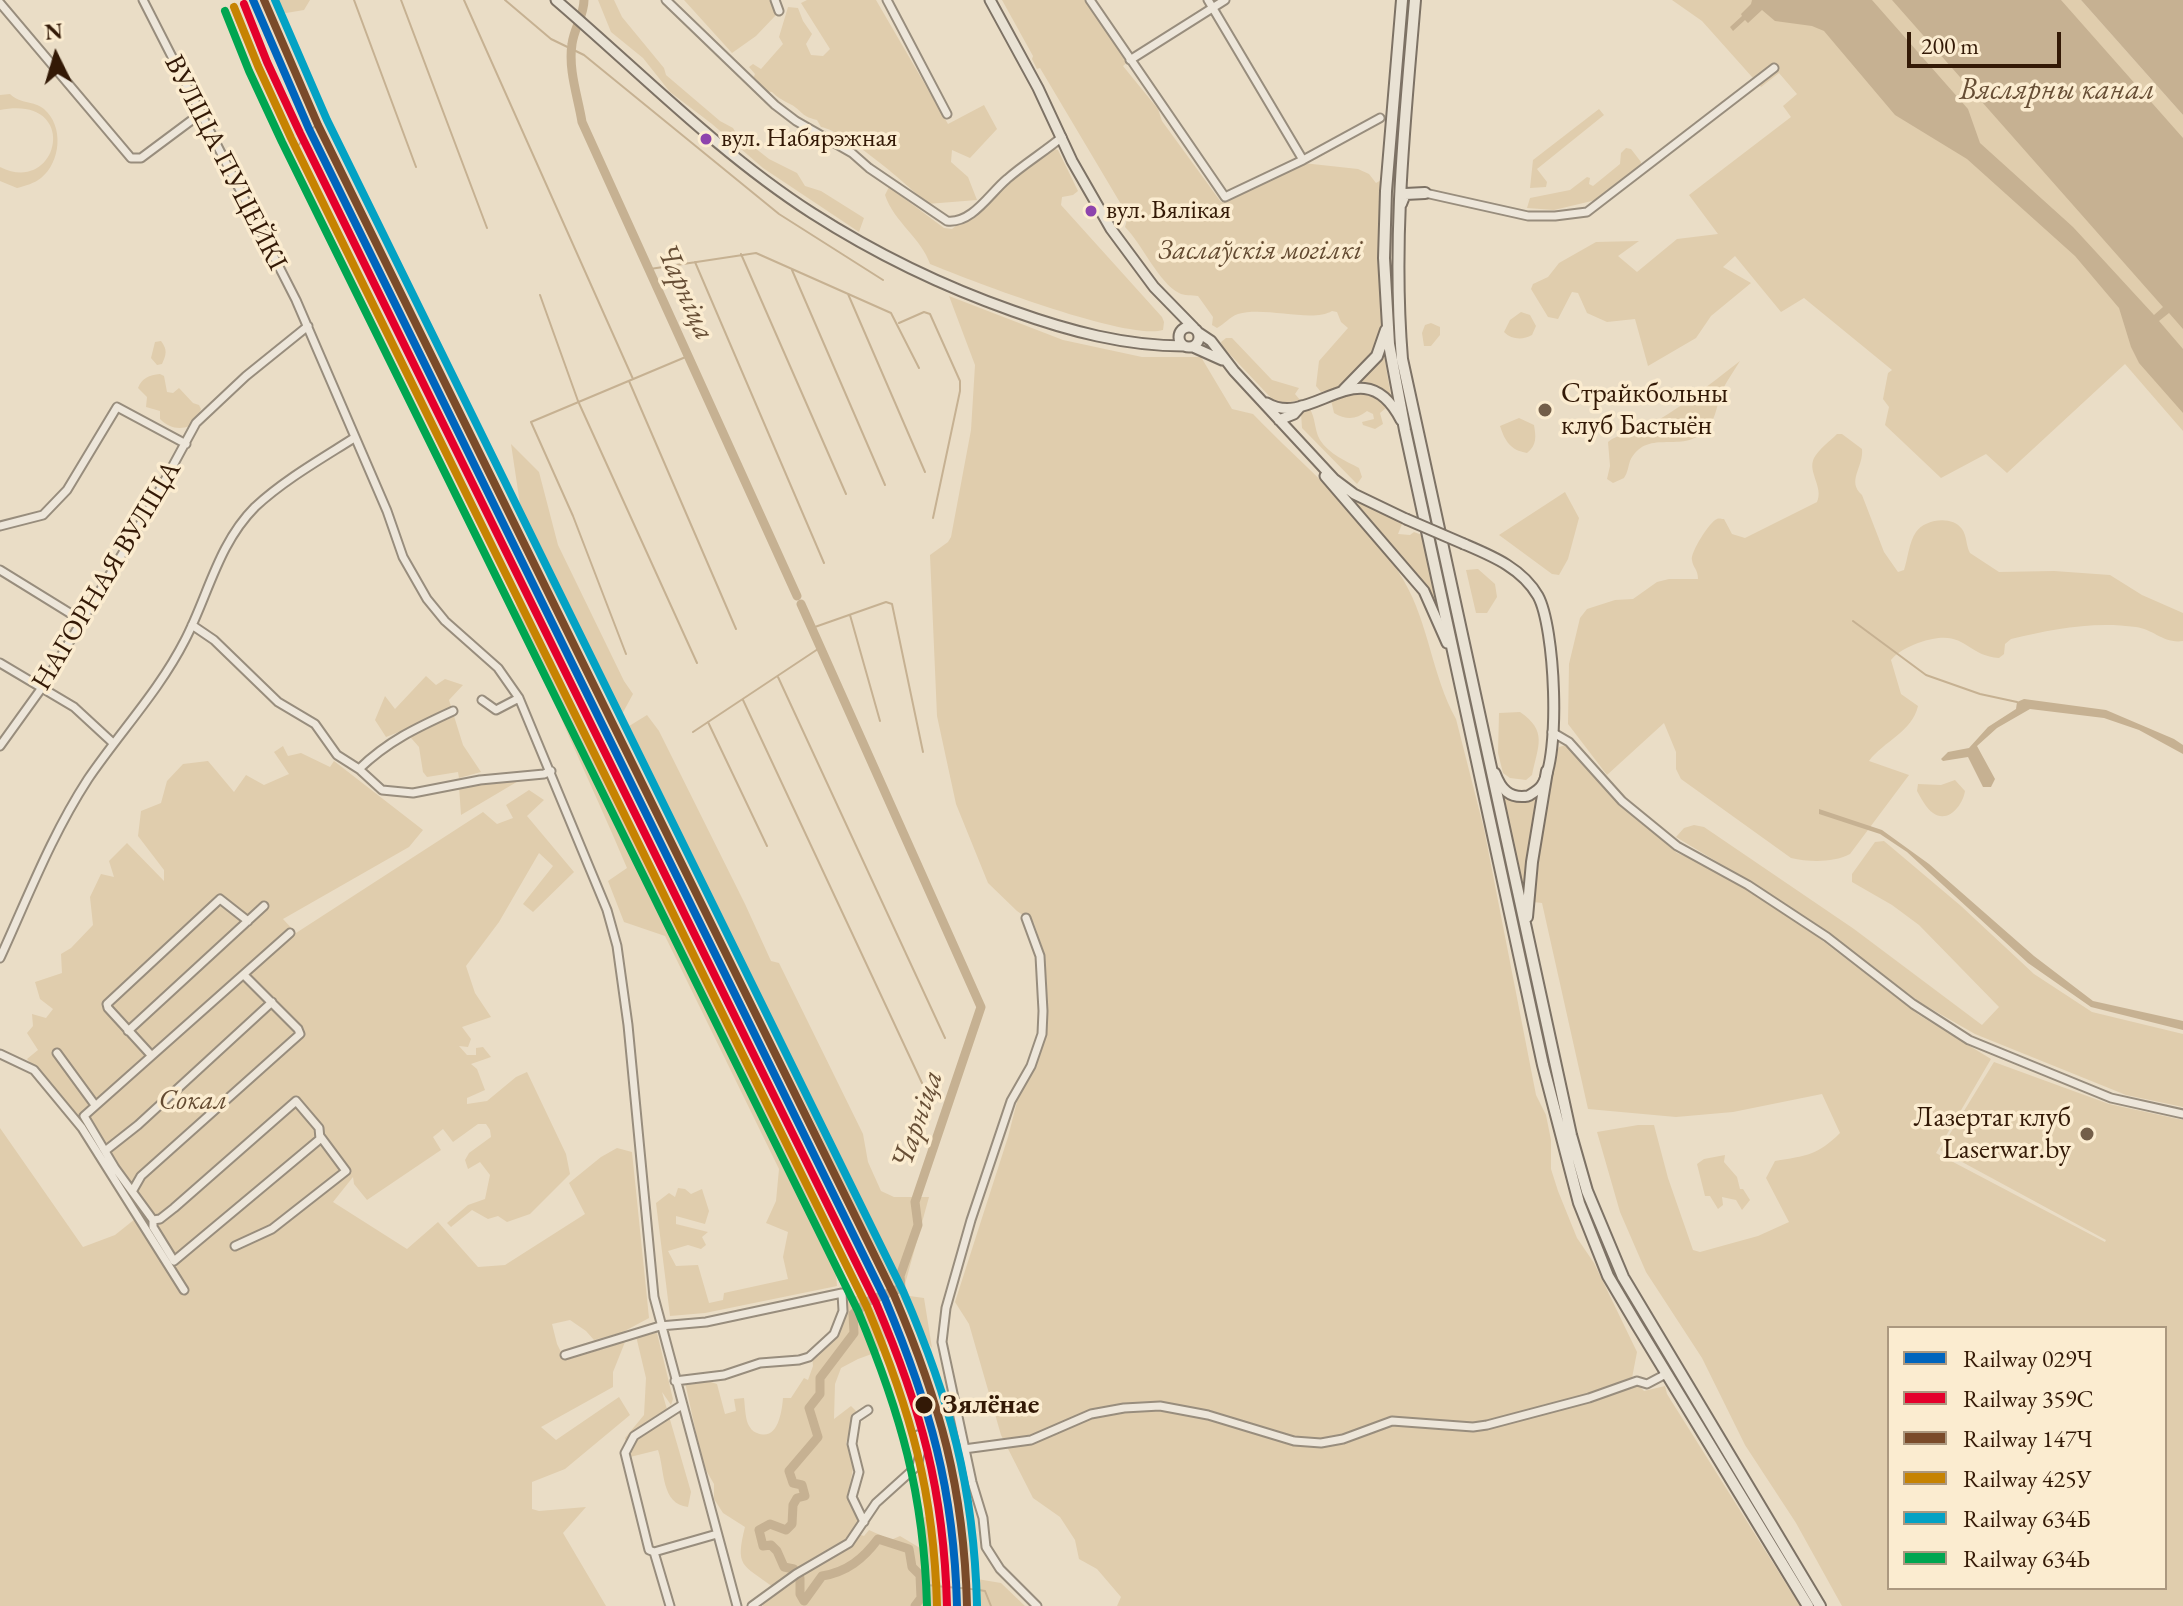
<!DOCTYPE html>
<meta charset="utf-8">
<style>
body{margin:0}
#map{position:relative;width:2183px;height:1606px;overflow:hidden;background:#eaddc6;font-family:"EB Garamond",serif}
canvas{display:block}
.legend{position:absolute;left:1887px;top:1326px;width:280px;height:264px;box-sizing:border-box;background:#fbecd0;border:2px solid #ab987f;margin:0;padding:10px 14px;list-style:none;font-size:24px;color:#331906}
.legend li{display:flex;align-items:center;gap:16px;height:40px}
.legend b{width:40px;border:2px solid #ab987f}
.north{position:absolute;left:16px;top:16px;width:80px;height:80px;-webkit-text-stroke:6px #fbecd0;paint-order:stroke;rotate:355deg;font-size:22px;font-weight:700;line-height:32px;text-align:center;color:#331906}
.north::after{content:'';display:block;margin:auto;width:28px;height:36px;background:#331906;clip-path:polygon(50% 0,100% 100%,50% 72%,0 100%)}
.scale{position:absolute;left:1907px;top:32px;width:154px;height:36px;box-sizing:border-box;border:4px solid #331906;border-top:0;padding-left:10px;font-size:24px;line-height:28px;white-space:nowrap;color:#331906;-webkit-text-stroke:6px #fbecd0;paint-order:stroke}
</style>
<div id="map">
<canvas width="2183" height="1606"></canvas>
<ul class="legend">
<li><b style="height:10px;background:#0065bd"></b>Railway 029Ч</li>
<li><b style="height:10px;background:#e4002b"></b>Railway 359С</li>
<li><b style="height:10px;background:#7a4b2a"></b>Railway 147Ч</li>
<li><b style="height:10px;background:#c68302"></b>Railway 425У</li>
<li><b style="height:10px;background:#03a2c4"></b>Railway 634Б</li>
<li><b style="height:10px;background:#00a651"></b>Railway 634Ь</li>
</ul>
<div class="north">N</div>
<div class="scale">200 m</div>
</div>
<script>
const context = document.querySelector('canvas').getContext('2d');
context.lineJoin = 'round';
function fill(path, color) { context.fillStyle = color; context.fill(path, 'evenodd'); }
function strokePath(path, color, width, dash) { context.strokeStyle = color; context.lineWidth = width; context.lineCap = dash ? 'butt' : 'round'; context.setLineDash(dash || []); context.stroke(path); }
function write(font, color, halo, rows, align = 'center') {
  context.font = font + ' "EB Garamond",serif'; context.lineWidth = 7; context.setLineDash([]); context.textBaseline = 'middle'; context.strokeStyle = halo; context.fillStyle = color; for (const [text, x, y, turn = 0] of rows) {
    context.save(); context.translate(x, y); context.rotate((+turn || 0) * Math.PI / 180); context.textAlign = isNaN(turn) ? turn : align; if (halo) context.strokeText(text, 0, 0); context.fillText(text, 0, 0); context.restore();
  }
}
fill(new Path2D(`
 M273,0H310L304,10L286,13L276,9Z
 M598,0H614L622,17L664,68L666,75L720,121L733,128L736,133L769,159L797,173L805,186L821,191L864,218L859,232L763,168L712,124L670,92L643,58L611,32Z
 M684,0H772L776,15L756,36L732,53Z
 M807,0H876L948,124L984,105L997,129L970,158L952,150L951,162L968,177L977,200L927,204C907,184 847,132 821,127L817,120C799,116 802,109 788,103C781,99 778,98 772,92L765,91L753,79L755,74L749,67L753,64L761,69L783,44L779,37L788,7L798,8L803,21L812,34L806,44L811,55L823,56L830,49L801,3Z
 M1002,0H1088L1129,61L1123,66L1158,109L1162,121L1221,202L1303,163L1358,169L1369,174L1376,183L1383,179L1384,330C1375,358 1352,387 1321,392L1316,386L1319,361L1348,328L1341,322L1337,312L1332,311C1312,323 1265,306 1238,314C1229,317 1225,324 1217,328L1212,325L1213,317L1198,296C1192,295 1184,296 1179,293C1159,283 1142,244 1125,227L1128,216L1040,68L1037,69L1032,59L1033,56Z
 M1672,0H2081L2183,115V431L2125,364L2007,473L1986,454L1941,478L1885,425L1889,407L1883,399L1888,373L1892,370L1804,298L1781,312L1735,256L1723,267L1751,283L1711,316L1696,338L1648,366L1635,319L1607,322L1587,313L1578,293L1572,292L1558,319L1548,317L1531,289L1533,284L1548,277L1559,263L1596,242L1639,241L1618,256L1637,272L1677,239L1718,234L1689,195L1791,117L1783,106L1797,94L1779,73L1761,87L1702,21Z
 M10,94C22,105 33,100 44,109C64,126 61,162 41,178C35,183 25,186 17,188L0,181V167C59,197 82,94 0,110V95Z
 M1599,109L1604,115L1537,169L1547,182L1546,187L1530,188L1533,160Z
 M1626,148L1631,149L1641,162L1640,169L1596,200L1554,210L1527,208L1530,198L1570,190L1587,177L1590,178L1589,184L1593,186L1620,164L1621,153Z
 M1054,149L1058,150L1078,191L1073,195L1062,197L1061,205L1162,317L1164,322L1163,330C1128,341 971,281 930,264C922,239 894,222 885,195L889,187L944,228L952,229L1010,181Z
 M949,296L1063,340L1142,357H1201L1232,409L1253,414C1303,466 1369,519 1404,581C1429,624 1432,676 1456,719L1484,829L1536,1095L1546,1115L1551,1140V1169L1558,1191L1577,1238L1594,1263L1637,1352L1632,1378L1644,1391L1665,1386L1667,1394L1800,1606H1117L1121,1597L1097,1569L1079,1559L1075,1540L1060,1517L1033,1498L1001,1435L969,1324L955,1302L1008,1137L1021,1086L1048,1013L1045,956L1034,923L1017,911L988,883L956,804L937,716L930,555L948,542L951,537L971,430L975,365Z
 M1521,312L1530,315L1536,326L1532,335C1523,340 1512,340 1504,332L1510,320Z
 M1431,323L1440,327V335L1431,346H1424L1422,333L1425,325Z
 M1226,338H1232L1272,380L1299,388L1295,394L1300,400L1282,404L1273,400L1222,346L1221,342Z
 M161,341C168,350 166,355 162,364L157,365L151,358L155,342Z
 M1383,348L1391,397L1351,387L1368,373Z
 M1740,361C1734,371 1725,383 1721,394C1715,410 1717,420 1702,433C1680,453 1646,428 1630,461C1628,467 1628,472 1624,478L1613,483L1607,479L1610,466L1608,442C1621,432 1629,436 1642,429C1677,411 1709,385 1740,361Z
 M160,374L164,376L167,392L173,393L179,388L193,403L199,405L201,409L196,421L190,426C179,430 169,428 160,419V411L146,407L147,397L138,388C142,378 149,375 160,374Z
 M1353,393L1371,394L1383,400L1386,408L1380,413L1383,424L1375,429L1363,425L1362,422L1374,419L1373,414L1367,411C1356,420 1346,420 1334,413L1331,400L1341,395Z
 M1309,408C1316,417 1314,430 1320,440C1329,454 1346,461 1359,468L1362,477L1357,484L1302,428L1301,413Z
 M1519,418L1534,425C1536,437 1537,445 1527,453C1510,450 1505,441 1500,426Z
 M1837,434H1842L1862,449C1864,467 1846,481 1862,495L1884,552L1898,572L1904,570C1908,558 1909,542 1916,532C1925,519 1952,515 1962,529C1967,536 1966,546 1970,553L1999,572L2054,571L2110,575L2142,595L2183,613V641C2164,644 2153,629 2136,627C2093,621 2052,629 2011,639L2005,644L2004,654L1999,658C1963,655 1966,626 1918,643C1908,647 1897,652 1891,660L1901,694L1918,706C1912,732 1884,741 1869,761L1909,775L1850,854C1833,863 1809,862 1791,858L1681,779L1676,769V752L1664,723L1607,775L1568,724L1569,664L1580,618L1587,609L1615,600L1633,599L1657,582L1669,579H1698C1698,569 1693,568 1692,560C1690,553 1710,521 1717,519C1719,518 1721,519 1724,519L1732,534L1745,538L1817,502C1824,487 1807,472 1814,458C1819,449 1830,441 1837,434Z
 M511,444L539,472L558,545L624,681L633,694L621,716L550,585L520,504Z
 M1340,490L1402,524L1398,534L1410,535L1414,532L1422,535L1439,609L1431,597Z
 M1565,492L1579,518L1568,559L1559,575L1552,574L1499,535Z
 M1478,569L1495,584L1497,597L1487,613H1476L1466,570Z
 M515,603L553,660L695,962L833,1239L837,1286L705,1313L670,1316L656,1203L669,1193L675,1197L678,1188L685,1189L691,1194L702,1189L709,1211L705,1224L676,1216V1224L708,1232L702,1237L706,1245L701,1249L688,1245L668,1251L676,1266L698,1265L709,1303L723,1300L724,1293L788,1279L783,1257L788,1232L766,1223L776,1201L779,1169L665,936L624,922L608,881L627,868C590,780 547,694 515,603Z
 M426,676L436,685L445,679L463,685L449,700L463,745L481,772L459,778L458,772L427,777L423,772L419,747L404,730L386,737L375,720L385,696L395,709Z
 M1520,712C1548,731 1538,746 1532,775L1526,780L1510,778L1503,773L1498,753L1499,713Z
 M647,715L659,731L745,904L771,961L779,963L863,1134L868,1162L881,1191L894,1197H929L902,1295L924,1298L932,1348L909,1315L841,1179L626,728Z
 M1566,745L1585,760L1614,798L1677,853L1710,867L1761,897L1819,938L1919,1015L1991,1059L1936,1153L2105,1242L2106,1240L1940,1150L1994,1062L2109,1104L2183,1120V1606H1842L1796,1523L1745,1445L1702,1358L1646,1272L1620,1212L1597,1132L1638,1125H1654L1668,1178L1693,1250L1700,1252L1758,1236L1789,1222L1766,1178L1775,1161C1806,1156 1818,1155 1840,1133L1822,1094L1733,1112L1676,1117L1588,1109L1542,903L1533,902L1537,860L1555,755L1559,747ZM1889,1328H2165V1588H1889Z
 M283,746L288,756L301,753L330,767L334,761L423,830L409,847L283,919L296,933L483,812L497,824L513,818L506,805L529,790L544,800L527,816L574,872L533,912L523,904L553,866L539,853L499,922L466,966L475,993L491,1017L462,1027L471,1039L468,1047L459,1046L467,1055H476V1048L483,1047L491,1057L471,1064L477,1069L485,1090L467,1098V1104L487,1101L516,1077L527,1072L566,1154L570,1174L530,1214L507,1222L498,1216L488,1219L472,1210L451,1227L447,1223L468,1205L485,1199L490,1175L480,1162L468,1169L465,1160L469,1153L491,1137L490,1130L486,1124H478L453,1142L443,1129L433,1137L441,1150L367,1200L354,1184L353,1177L333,1202L407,1249L438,1222L478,1267L505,1265L585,1214L569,1183L601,1157L617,1148L632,1152L649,1318L621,1333L594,1340L586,1331L570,1320L552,1324L557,1344L565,1360L625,1342L613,1372V1387L541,1427L556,1440L619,1397L630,1415L565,1469L532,1482V1509L539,1511L586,1507L563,1533L606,1606H0V1128L83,1247L115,1235L135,1219L154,1238L82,1119L27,1059L38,1050L27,1033L33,1026L32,1014L46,1018L53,1009L40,999L35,982L62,973L61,954L71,948L93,925L90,897L101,874L114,877L109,861L127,843L164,881V870L138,836L141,811L161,803L167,781L183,764L208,761L234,792L246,775L264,785L289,774L274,752Z
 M520,780L461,815L459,786Z
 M1955,780L1965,791C1963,805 1948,824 1933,813C1926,808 1921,798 1917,791L1918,784L1941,785Z
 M1543,788L1522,892L1502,796L1525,800Z
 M1694,825L1704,827L1854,929L1982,1025L1999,1007L1919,925L1892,905L1852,882V874L1875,842L1884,841L1961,906L2034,974L2092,1012L2183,1034V1107L2126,1095L1975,1034L1921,1003L1767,892L1676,837L1684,828Z
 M1725,1155L1724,1162L1737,1177L1740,1189H1743L1750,1200L1742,1210L1736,1200L1722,1197L1723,1205L1718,1209L1710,1196H1705L1697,1164L1704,1159Z
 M863,1295L867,1297L886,1334V1344L880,1351L858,1359L841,1368L835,1384L834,1419L851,1406L856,1411L846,1443L854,1463L848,1496L858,1521V1534L864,1536L869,1530L891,1540L900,1536L920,1548L924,1537L922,1518L929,1516L934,1521V1568L944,1591L945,1606H763L762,1600L773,1587C742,1564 735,1567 745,1527L723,1513L714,1499V1484L703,1465L685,1382L702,1379L717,1384L725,1414L736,1411L734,1399L744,1398C745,1406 745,1416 748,1424C751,1429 752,1431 757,1433C778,1442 782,1411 783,1398H791L804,1378L808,1380L813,1366L812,1355L838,1335L847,1297Z
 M657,1333L673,1399L671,1405L662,1392L691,1492L688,1507C661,1504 665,1471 658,1450L630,1457L625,1438L644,1415L646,1378L636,1336Z
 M977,1579L1001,1583L1025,1606H976Z`), '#e0cdad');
fill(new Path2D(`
 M1752,0H1872L1968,109L1980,143L2073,227L2154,315L2163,307L1892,0H2061L2183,138V329L2169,313L2159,321L2183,349V413L2139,363L2131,347L2119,308L2075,256L1967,159L1895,115L1824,31L1812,26L1775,21L1762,10L1748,23L1745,20L1733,31L1730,27L1742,16L1741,14L1751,4Z
 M2081,0H2183V115Z
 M2024,699L2106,710L2174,739L2183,745V754L2139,730L2104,718L2030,709L1997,728L1977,746L1995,779L1991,787H1983L1968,757L1943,761L1941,759L1948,752L1969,748L1988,727L2016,709L2017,702Z
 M1819,809L1882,830L1929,864L2034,956L2093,1001L2183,1021V1030L2091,1007L2028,963L1907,852L1880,834L1819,814Z`), '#c6b192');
strokePath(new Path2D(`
 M354,0L416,167
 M401,0L487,228
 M464,0L633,379
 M505,0L551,39L584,55L779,214L883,280
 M313,128L315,126
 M298,146L301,142
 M741,254L846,494
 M695,262L824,563
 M650,269L756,253L891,313L919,368
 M792,270L885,485
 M848,294L925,472
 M540,295L578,401L697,663
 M899,323L924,312L930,314L960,381V391L933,518
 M629,381L736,629
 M850,615L880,721
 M1853,621L1926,675L1980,694L2017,702
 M812,628L886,602L892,604L923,752
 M626,654L573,516L531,422L688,356
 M778,677L945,1038
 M743,700L922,1083
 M708,722L767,846
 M693,732L821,647
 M921,1584C943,1588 964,1587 985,1591L991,1606`), '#c6b192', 2);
strokePath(new Path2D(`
 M584,0C584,16 574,28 572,44C568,70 578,97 582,122L797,596
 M794,1569L784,1567L777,1551L771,1545L763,1546L759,1530L770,1524L786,1530L792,1524L793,1505L797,1498L805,1496L802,1485L793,1483L789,1471L818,1437L809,1408L820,1394V1378L854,1333L853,1314L869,1301L901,1288L900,1276L918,1225L915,1202L981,1007L801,604
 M800,1578V1594L804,1601L822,1576C847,1572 863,1559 878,1539L909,1549L912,1567L920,1575L921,1598L915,1606`), '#c6b192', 9);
const minor = new Path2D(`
 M143,0L296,300L387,511L403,557L427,599L445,621L498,668L519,698L607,910L617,946L628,1025L654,1297L737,1606
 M666,0L775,105L796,121L852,153L869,168L947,221C972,224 990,193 1007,179C1024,164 1044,152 1062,137
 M775,0L779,11
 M887,0L947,114
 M1090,0L1225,197L1303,160L1380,118
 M1208,0L1303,160
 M0,3L131,158H141L200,114
 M1130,60L1225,0
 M1425,193L1528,216H1555L1587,212L1774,68
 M0,526L43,515L67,490L117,407L186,444
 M0,570L81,620
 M192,625L214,640L278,702L315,724L337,755L359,769L382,790L413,793L480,780L544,774L551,771
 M0,663L74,707L113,743
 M482,700L496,710L519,698
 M1552,732L1569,742L1622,801L1677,846L1748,885L1827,937L1913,1004L1969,1040L2111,1098L2183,1114
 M0,746L41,689L151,506L196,423L246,376L308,326
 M359,769C388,741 416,728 453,711
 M1026,918L1040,956L1043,1011L1042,1034L1031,1066L1011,1101L971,1220L946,1308L942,1342L972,1482L983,1518L986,1547L1000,1569L1037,1606
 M0,958C28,897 51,836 88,779C120,732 159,691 185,640C208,596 218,544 255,507C284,480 321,459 354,438
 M128,1031L264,906
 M57,1053L95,1105
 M0,1054L34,1070L82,1128L184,1290
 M151,1055L108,1008L107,1004L220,899L248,921
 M105,1151L138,1125L272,1002
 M133,1190L141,1176L300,1034L298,1029L244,975
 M153,1220L160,1219L174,1208L296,1101L319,1128L320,1139L174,1261L153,1227V1220L115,1168L84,1116L290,933
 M235,1246L272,1229L346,1171L320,1136
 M565,1355L660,1326L706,1322L842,1293L843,1311L834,1334L809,1357L799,1360L760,1363L724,1375L675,1381
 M964,1449L1031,1440L1091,1414L1124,1408L1160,1406L1208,1415L1294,1441L1321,1443L1343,1439L1392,1421L1473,1427L1487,1425L1589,1398L1637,1381L1647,1384L1666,1374
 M864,1522L852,1497L859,1472L852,1444L856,1418L868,1410
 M654,1552L717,1534
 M670,1606L654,1552L649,1550L625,1453L634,1436L682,1405
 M752,1606L796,1574L849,1543L876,1503L917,1466L921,1450L918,1435`);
const major = new Path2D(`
 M556,0C640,72 719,153 812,213C876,254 942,286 1013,311C1069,331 1125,346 1184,346
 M990,0L1038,88L1072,161L1111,229L1154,287L1194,328
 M1179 337a10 10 0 1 1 20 0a10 10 0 1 1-20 0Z
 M1199,333L1211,341L1234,371L1334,479L1354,494L1406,519
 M1193,347L1222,360
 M1267,403C1311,430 1363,345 1401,420
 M1279,420L1294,414L1301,406
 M1325,476L1424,591L1447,643
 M1464,544C1492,556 1522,568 1538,596C1555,627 1561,756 1542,785C1539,790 1533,793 1528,796C1509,799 1501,789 1495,773`);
const highway = new Path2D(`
 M1402,0L1386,191L1384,258L1389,344L1405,430L1543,1065L1579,1203L1608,1276L1637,1325L1808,1606
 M1415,0C1405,120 1392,238 1402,359L1571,1135L1587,1191L1623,1277L1820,1606
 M1401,204L1405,194L1425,193
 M1344,390L1377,356L1386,330
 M1527,917L1532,862L1547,771`);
strokePath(minor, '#988d7d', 11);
strokePath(major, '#7d7265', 13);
strokePath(highway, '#7d7265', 14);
strokePath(minor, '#ede6da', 7);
strokePath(major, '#e9e2d4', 9);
strokePath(highway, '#e9e2d4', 10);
const majorBridge = new Path2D(`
 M1406,519L1464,544`);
strokePath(majorBridge, '#7d7265', 13, []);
strokePath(majorBridge, '#e9e2d4', 9);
strokePath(new Path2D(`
 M253,0L309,129L885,1299C930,1406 954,1490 957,1606`), '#0065bd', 8);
strokePath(new Path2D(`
 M244,4L267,62L300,133L876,1303C921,1408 944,1491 947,1606`), '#e4002b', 8);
strokePath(new Path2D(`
 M264,0L318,125L894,1295C940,1403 964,1488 967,1606`), '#7a4b2a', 8);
strokePath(new Path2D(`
 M234,7L258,66L291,138L867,1307C911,1411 934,1493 937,1606`), '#c68302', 8);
strokePath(new Path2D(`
 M275,0L327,120L903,1291C950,1400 974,1486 977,1605`), '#03a2c4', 8);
strokePath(new Path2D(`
 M225,11L249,71L282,142L858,1311C901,1414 924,1494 927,1606`), '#00a651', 8);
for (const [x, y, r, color] of [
 [706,139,7,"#8e44ad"],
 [1091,211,7,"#8e44ad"],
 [1545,410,8,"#735e49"],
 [2087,1134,8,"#735e49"],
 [924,1405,10,"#331906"]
]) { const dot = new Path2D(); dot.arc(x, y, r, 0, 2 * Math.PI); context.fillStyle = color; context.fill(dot); strokePath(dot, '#fbecd0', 3); }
write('26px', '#331906', '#fbecd0', [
 ["вул. Набярэжная",721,139],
 ["вул. Вялікая",1106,211]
], 'left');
write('28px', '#331906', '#fbecd0', [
 ["ВУЛІЦА ПУЦЕЙКІ",225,163,63],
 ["НАГОРНАЯ ВУЛІЦА",107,576,-59]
]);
write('italic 28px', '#644b32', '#fbecd0', [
 ["Заслаўскія могілкі",1260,251],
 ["Сокал",193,1101]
]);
write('28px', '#331906', '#fbecd0', [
 ["Страйкбольны",1561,394],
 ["клуб Бастыён",1561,426],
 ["Лазертаг клуб",2071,1118,"right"],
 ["Laserwar.by",2071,1150,"right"]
], 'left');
write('bold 28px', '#331906', '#fbecd0', [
 ["Зялёнае",942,1405]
], 'left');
write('italic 30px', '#674e35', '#fbecd0', [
 ["Вяслярны канал",2057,91],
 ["Чарніца",685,292,66],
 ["Чарніца",918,1120,-71]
]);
</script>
